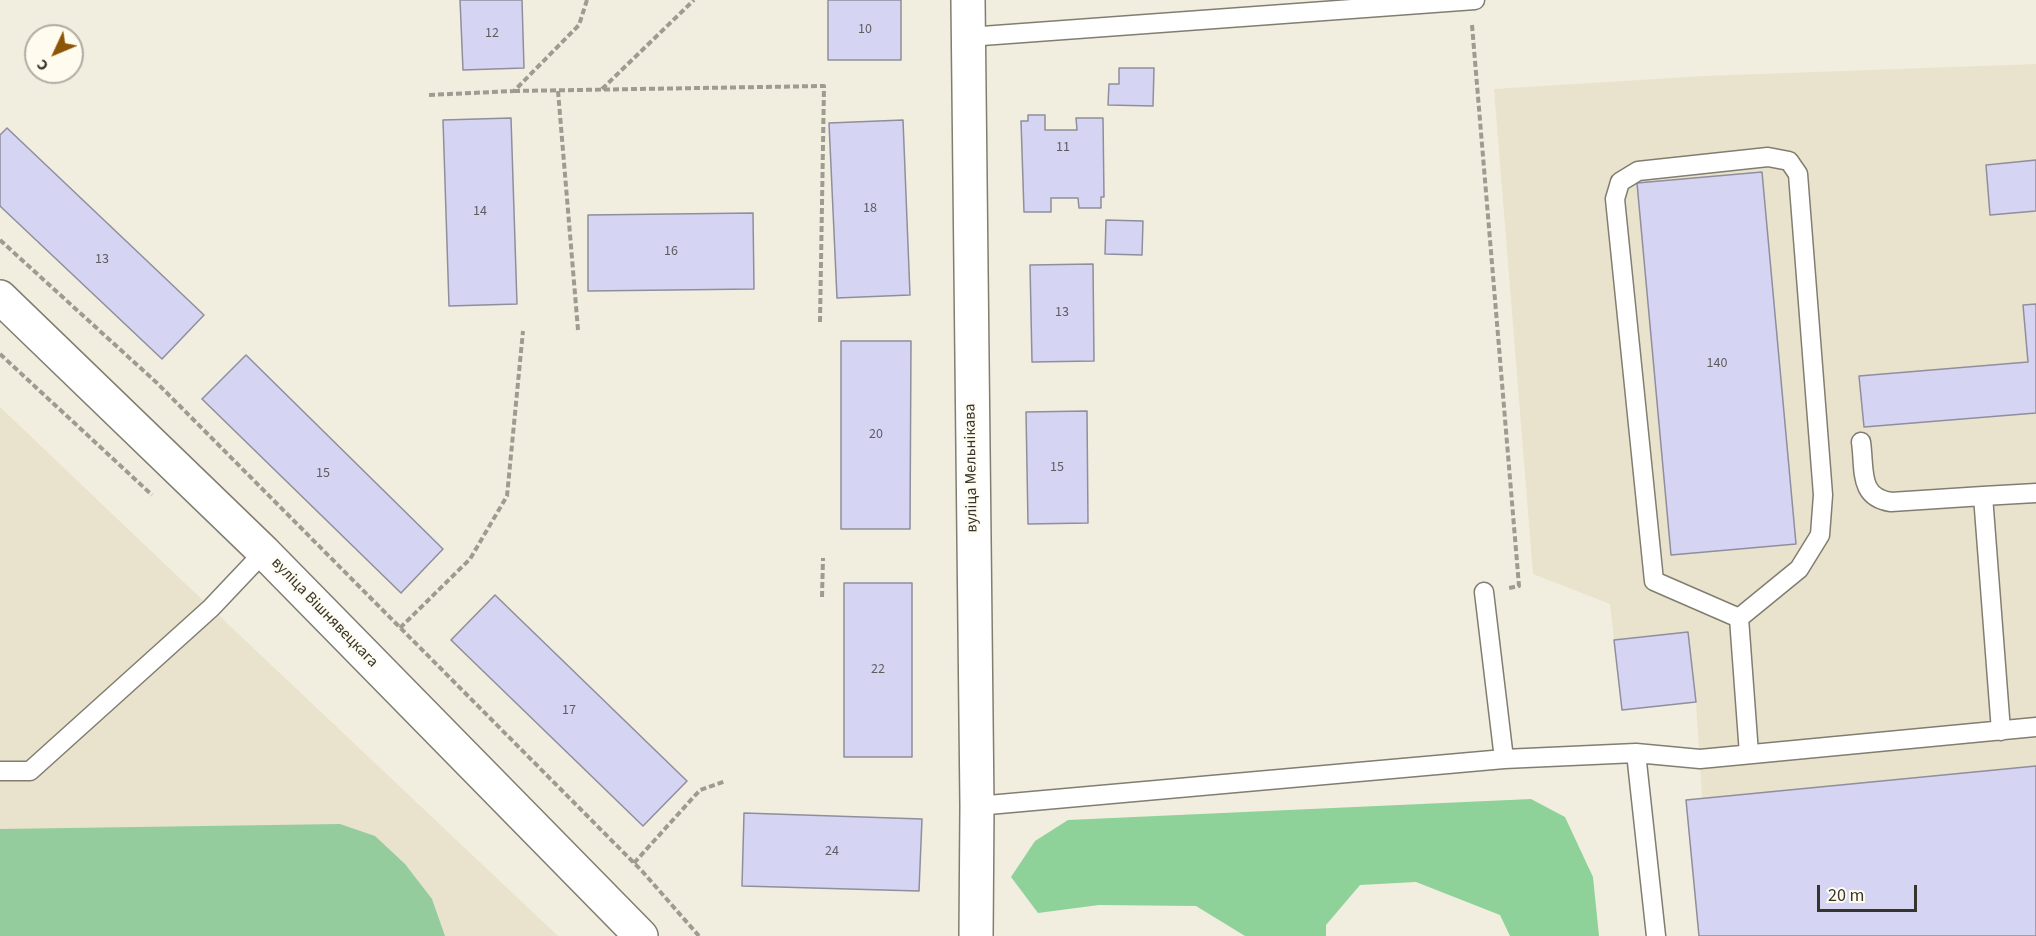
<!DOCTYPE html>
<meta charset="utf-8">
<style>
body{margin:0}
#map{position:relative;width:2036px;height:936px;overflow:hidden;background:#f2eedf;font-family:"Source Sans 3",sans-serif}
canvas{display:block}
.north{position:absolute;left:24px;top:24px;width:60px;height:60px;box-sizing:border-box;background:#fffcef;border:2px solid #afaca2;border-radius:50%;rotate:226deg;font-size:16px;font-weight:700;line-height:24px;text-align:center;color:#36342e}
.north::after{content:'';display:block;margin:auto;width:21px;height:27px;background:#8c5507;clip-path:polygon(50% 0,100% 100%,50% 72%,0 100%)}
.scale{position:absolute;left:1817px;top:885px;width:100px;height:27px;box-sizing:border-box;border:3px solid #36342e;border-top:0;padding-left:8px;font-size:18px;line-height:21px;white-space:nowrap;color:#36342e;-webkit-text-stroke:4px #fffcef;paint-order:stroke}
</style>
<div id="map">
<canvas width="2036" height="936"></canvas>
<div class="north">С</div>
<div class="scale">20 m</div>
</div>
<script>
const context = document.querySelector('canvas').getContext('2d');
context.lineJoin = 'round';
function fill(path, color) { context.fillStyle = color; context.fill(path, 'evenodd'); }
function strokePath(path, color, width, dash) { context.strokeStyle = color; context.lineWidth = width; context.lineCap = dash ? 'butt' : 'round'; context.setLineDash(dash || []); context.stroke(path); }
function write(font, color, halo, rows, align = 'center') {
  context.font = font + ' "Source Sans 3",sans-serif'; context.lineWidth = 4.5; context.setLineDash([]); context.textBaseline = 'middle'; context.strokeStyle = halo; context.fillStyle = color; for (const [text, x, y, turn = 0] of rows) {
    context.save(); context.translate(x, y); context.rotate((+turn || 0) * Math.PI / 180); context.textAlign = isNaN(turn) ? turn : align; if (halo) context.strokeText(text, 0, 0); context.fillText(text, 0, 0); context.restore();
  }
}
fill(new Path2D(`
 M2036,64V936H1699L1686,800L1702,798L1696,702L1622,710L1610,604L1533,574L1494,89L1704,76Z
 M0,407L211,608L558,936H0Z`), '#e9e3cd');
fill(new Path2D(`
 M340,824L375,836L405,864L432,899L445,936H0V829Z`), '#95cc9d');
fill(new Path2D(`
 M1531,799L1565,817L1593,877L1599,936H1510L1500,915L1416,882L1360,885L1326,925V936H1245L1196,906L1099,905L1038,913L1011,877L1035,841L1068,820Z`), '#8ed299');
const building = new Path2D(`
 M460,0H522L524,68L463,70Z
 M828,0H901V60H828Z
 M1119,68H1154L1153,106L1108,105L1109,84H1119Z
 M1028,115H1045V130H1077L1076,118H1103L1104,197H1101V208H1079L1078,198H1051V212H1024L1021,121H1028Z
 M511,118L517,304L449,306L443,120Z
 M903,120L910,295L837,298L829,123Z
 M7,128L204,315L162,359L0,206V135Z
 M2036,160V211L1990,215L1986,165Z
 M1762,172L1796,544L1671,555L1637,183Z
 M753,213L754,289L588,291V215Z
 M1106,220L1143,221L1142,255L1105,254Z
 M1093,264L1094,361L1032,362L1030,265Z
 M2036,304V413L1864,427L1859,376L2028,362L2023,305Z
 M841,341H911L910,529H841Z
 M246,355L443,549L401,593L202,399Z
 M1087,411L1088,523L1028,524L1026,412Z
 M844,583H912V757H844Z
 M495,595L687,781L643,826L451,640Z
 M1688,632L1696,702L1622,710L1614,640Z
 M2036,766V936H1699L1686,800Z
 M744,813L922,819L919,891L742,886Z`);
fill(building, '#d5d4f3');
strokePath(building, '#8f8e9c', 1.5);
const service = new Path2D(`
 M968,37L1475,0
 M1861,442C1865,470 1858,497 1891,502L1983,496L2001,731
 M1983,496L2036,493
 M1484,592L1504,759
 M1739,618L1799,569L1820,535L1823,495L1798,174L1789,161L1768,157L1638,171L1620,182L1615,199L1654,581L1739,618L1749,754
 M1636,753L1700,759L2036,727
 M0,771H30L211,608L264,552
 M977,806L1504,759L1636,753L1656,936`);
const minor = new Path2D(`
 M968,0L977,806L976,936`);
const secondary = new Path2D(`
 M0,297L264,552L641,936`);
strokePath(service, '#817d70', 21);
strokePath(minor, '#817d70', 36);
strokePath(secondary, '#817d70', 36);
strokePath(new Path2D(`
 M1472,25L1519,586L1509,588
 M602,89L694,0
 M514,91L824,86L820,322
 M558,91L578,330
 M429,95L514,91L579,25L587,0
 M0,240L157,383L642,871L699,936
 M0,354L152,495
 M822,597L823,558
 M400,628L470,559L507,496L523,331
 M634,863L700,790L726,781`), '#9e9b90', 4, [6, 3]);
strokePath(service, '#fff', 18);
strokePath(minor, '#fff', 33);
strokePath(secondary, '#fff', 33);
write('14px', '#5e5c5f', null, [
 ["10",865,30],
 ["12",492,34],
 ["11",1063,148],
 ["18",870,209],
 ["14",480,212],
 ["16",671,252],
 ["13",102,260],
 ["13",1062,313],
 ["140",1717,364],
 ["20",876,435],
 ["15",1057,468],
 ["15",323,474],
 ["22",878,670],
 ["17",569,711],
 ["24",832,852]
]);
write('16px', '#36342e', '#fffcef', [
 ["вуліца Мельнікава",972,468,-91],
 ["вуліца Вішнявецкага",324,613,46]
]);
</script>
